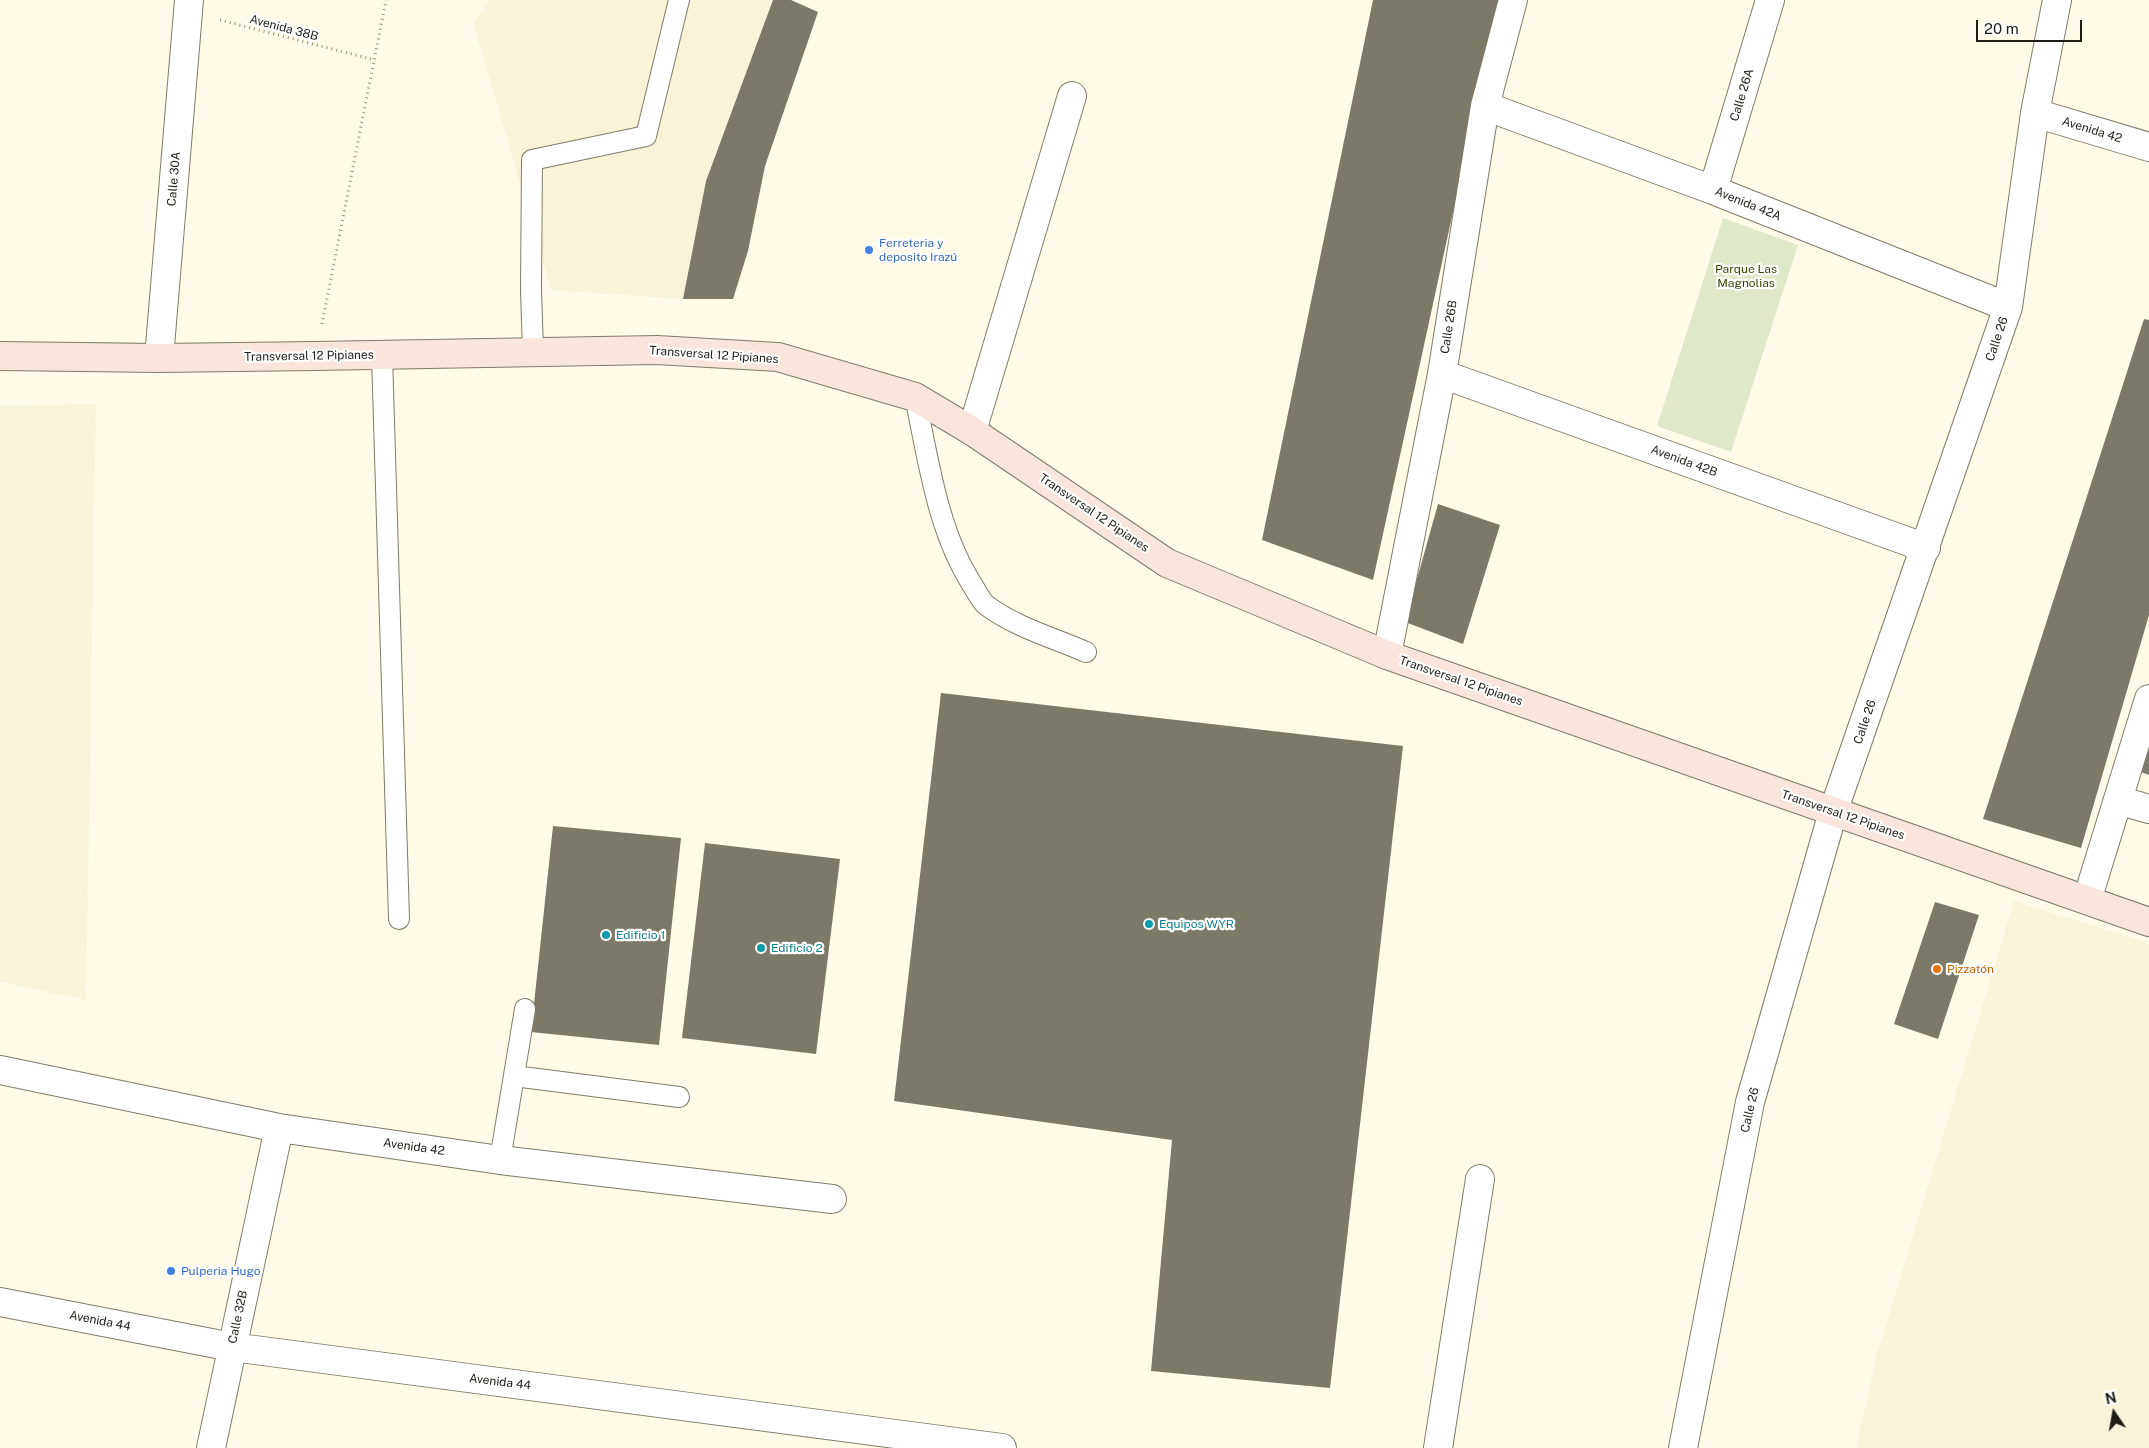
<!DOCTYPE html>
<meta charset="utf-8">
<style>
body{margin:0}
#map{position:relative;width:2149px;height:1448px;overflow:hidden;background:#fffbe8;font-family:"Public Sans",sans-serif}
canvas{display:block}
.north{position:absolute;left:2089px;top:1388px;width:50px;height:50px;-webkit-text-stroke:4px #fff;paint-order:stroke;rotate:348deg;font-size:14px;font-weight:700;line-height:20px;text-align:center;color:#1e1d16}
.north::after{content:'';display:block;margin:auto;width:18px;height:22px;background:#1e1d16;clip-path:polygon(50% 0,100% 100%,50% 72%,0 100%)}
.scale{position:absolute;left:1976px;top:20px;width:106px;height:22px;box-sizing:border-box;border:2px solid #1e1d16;border-top:0;padding-left:6px;font-size:15px;line-height:18px;white-space:nowrap;color:#1e1d16;-webkit-text-stroke:4px #fff;paint-order:stroke}
</style>
<div id="map">
<canvas width="2149" height="1448"></canvas>
<div class="north">N</div>
<div class="scale">20 m</div>
</div>
<script>
const context = document.querySelector('canvas').getContext('2d');
context.lineJoin = 'round';
function fill(path, color) { context.fillStyle = color; context.fill(path, 'evenodd'); }
function strokePath(path, color, width, dash) { context.strokeStyle = color; context.lineWidth = width; context.lineCap = dash ? 'butt' : 'round'; context.setLineDash(dash || []); context.stroke(path); }
function write(font, color, halo, rows, align = 'center') {
  context.font = font + ' "Public Sans",sans-serif'; context.lineWidth = 4.5; context.setLineDash([]); context.textBaseline = 'middle'; context.strokeStyle = halo; context.fillStyle = color; for (const [text, x, y, turn = 0] of rows) {
    context.save(); context.translate(x, y); context.rotate((+turn || 0) * Math.PI / 180); context.textAlign = isNaN(turn) ? turn : align; if (halo) context.strokeText(text, 0, 0); context.fillText(text, 0, 0); context.restore();
  }
}
fill(new Path2D(`
 M490,0H773L706,181L683,299L551,290L473,22Z
 M96,404L86,1000L0,982V406Z
 M2014,901L2149,943V1448H1856L1876,1358Z`), '#f9f4d8');
fill(new Path2D(`
 M1723,218L1798,245L1731,452L1657,426Z`), '#dfe9c8');
fill(new Path2D(`
 M773,0H791L818,12L765,166L748,251L733,299H683L706,181Z
 M1373,0H1499L1373,580L1262,540Z
 M2144,319L2149,320V615L2081,848L1983,819Z
 M1438,504L1500,525L1463,644L1405,622Z
 M941,693L1403,746L1330,1388L1151,1371L1172,1140L894,1101Z
 M2149,726V775L2135,770Z
 M553,826L681,838L659,1045L531,1032Z
 M705,843L840,859L816,1054L682,1038Z
 M1935,902L1979,915L1938,1039L1894,1024Z`), '#7d7968');
const lane = new Path2D(`
 M533,351L531,290L532,160L646,136L679,0
 M382,355L399,919
 M915,397C929,462 937,530 973,586C977,592 981,601 986,605C1015,627 1054,638 1086,652
 M514,1076L679,1097
 M500,1160L525,1009`);
const street = new Path2D(`
 M1485,106L1713,190L2008,307
 M2035,113L2149,147
 M1713,190L1770,0
 M159,358L189,0
 M1442,374L1926,548
 M972,431L1072,96
 M1387,655L1442,374L1485,106L1513,0
 M2118,800L2149,809
 M2087,900L2149,699
 M0,1070L279,1128L500,1160L832,1199
 M0,1302L232,1347L1002,1448
 M211,1448L279,1128
 M1438,1448L1480,1179
 M1683,1448L1750,1102L1833,812L2008,307L2035,113L2057,0`);
const secondary = new Path2D(`
 M0,356L159,358L315,356L657,350L778,357L915,397L972,431L1167,563L1387,655L2149,922`);
strokePath(lane, '#7e7b6a', 22);
strokePath(street, '#7e7b6a', 30);
strokePath(secondary, '#7e7b6a', 30);
strokePath(new Path2D(`
 M220,20L375,60
 M322,324L386,0`), '#949284', 3, [1, 4]);
strokePath(lane, '#fff', 20);
strokePath(street, '#fff', 28);
strokePath(secondary, '#f9e5db', 28);
for (const [x, y, r, color] of [
 [869,250,5,"#3f7fe0"],
 [1149,924,5,"#0f9aa8"],
 [606,935,5,"#0f9aa8"],
 [761,948,5,"#0f9aa8"],
 [1937,969,5,"#e8710a"],
 [171,1271,5,"#3f7fe0"]
]) { const dot = new Path2D(); dot.arc(x, y, r, 0, 2 * Math.PI); context.fillStyle = color; context.fill(dot); strokePath(dot, '#fff', 2); }
write('12px', '#1e1d16', '#fff', [
 ["Avenida 38B",284,28,15],
 ["Calle 26A",1742,95,-73],
 ["Avenida 42",2092,130,17],
 ["Calle 30A",174,179,-85],
 ["Avenida 42A",1748,204,22],
 ["Calle 26B",1449,327,-81],
 ["Calle 26",1997,339,-71],
 ["Transversal 12 Pipianes",714,355,4],
 ["Transversal 12 Pipianes",309,356,-1],
 ["Avenida 42B",1684,461,20],
 ["Transversal 12 Pipianes",1094,513,34],
 ["Transversal 12 Pipianes",1461,681,19],
 ["Calle 26",1865,722,-71],
 ["Transversal 12 Pipianes",1843,815,19],
 ["Calle 26",1750,1110,-77],
 ["Avenida 42",414,1147,8],
 ["Calle 32B",238,1317,-78],
 ["Avenida 44",100,1321,11],
 ["Avenida 44",500,1382,7]
]);
write('12px', '#366cbe', '#fff', [
 ["Ferreteria y",879,243],
 ["deposito Irazú",879,257],
 ["Pulperia Hugo",181,1271]
], 'left');
write('12px', '#384500', '#fff', [
 ["Parque Las",1746,269],
 ["Magnolias",1746,283]
]);
write('12px', '#0d838f', '#fff', [
 ["Equipos WYR",1159,924],
 ["Edificio 1",616,935],
 ["Edificio 2",771,948]
], 'left');
write('12px', '#c56008', '#fff', [
 ["Pizzatón",1947,969]
], 'left');
</script>
